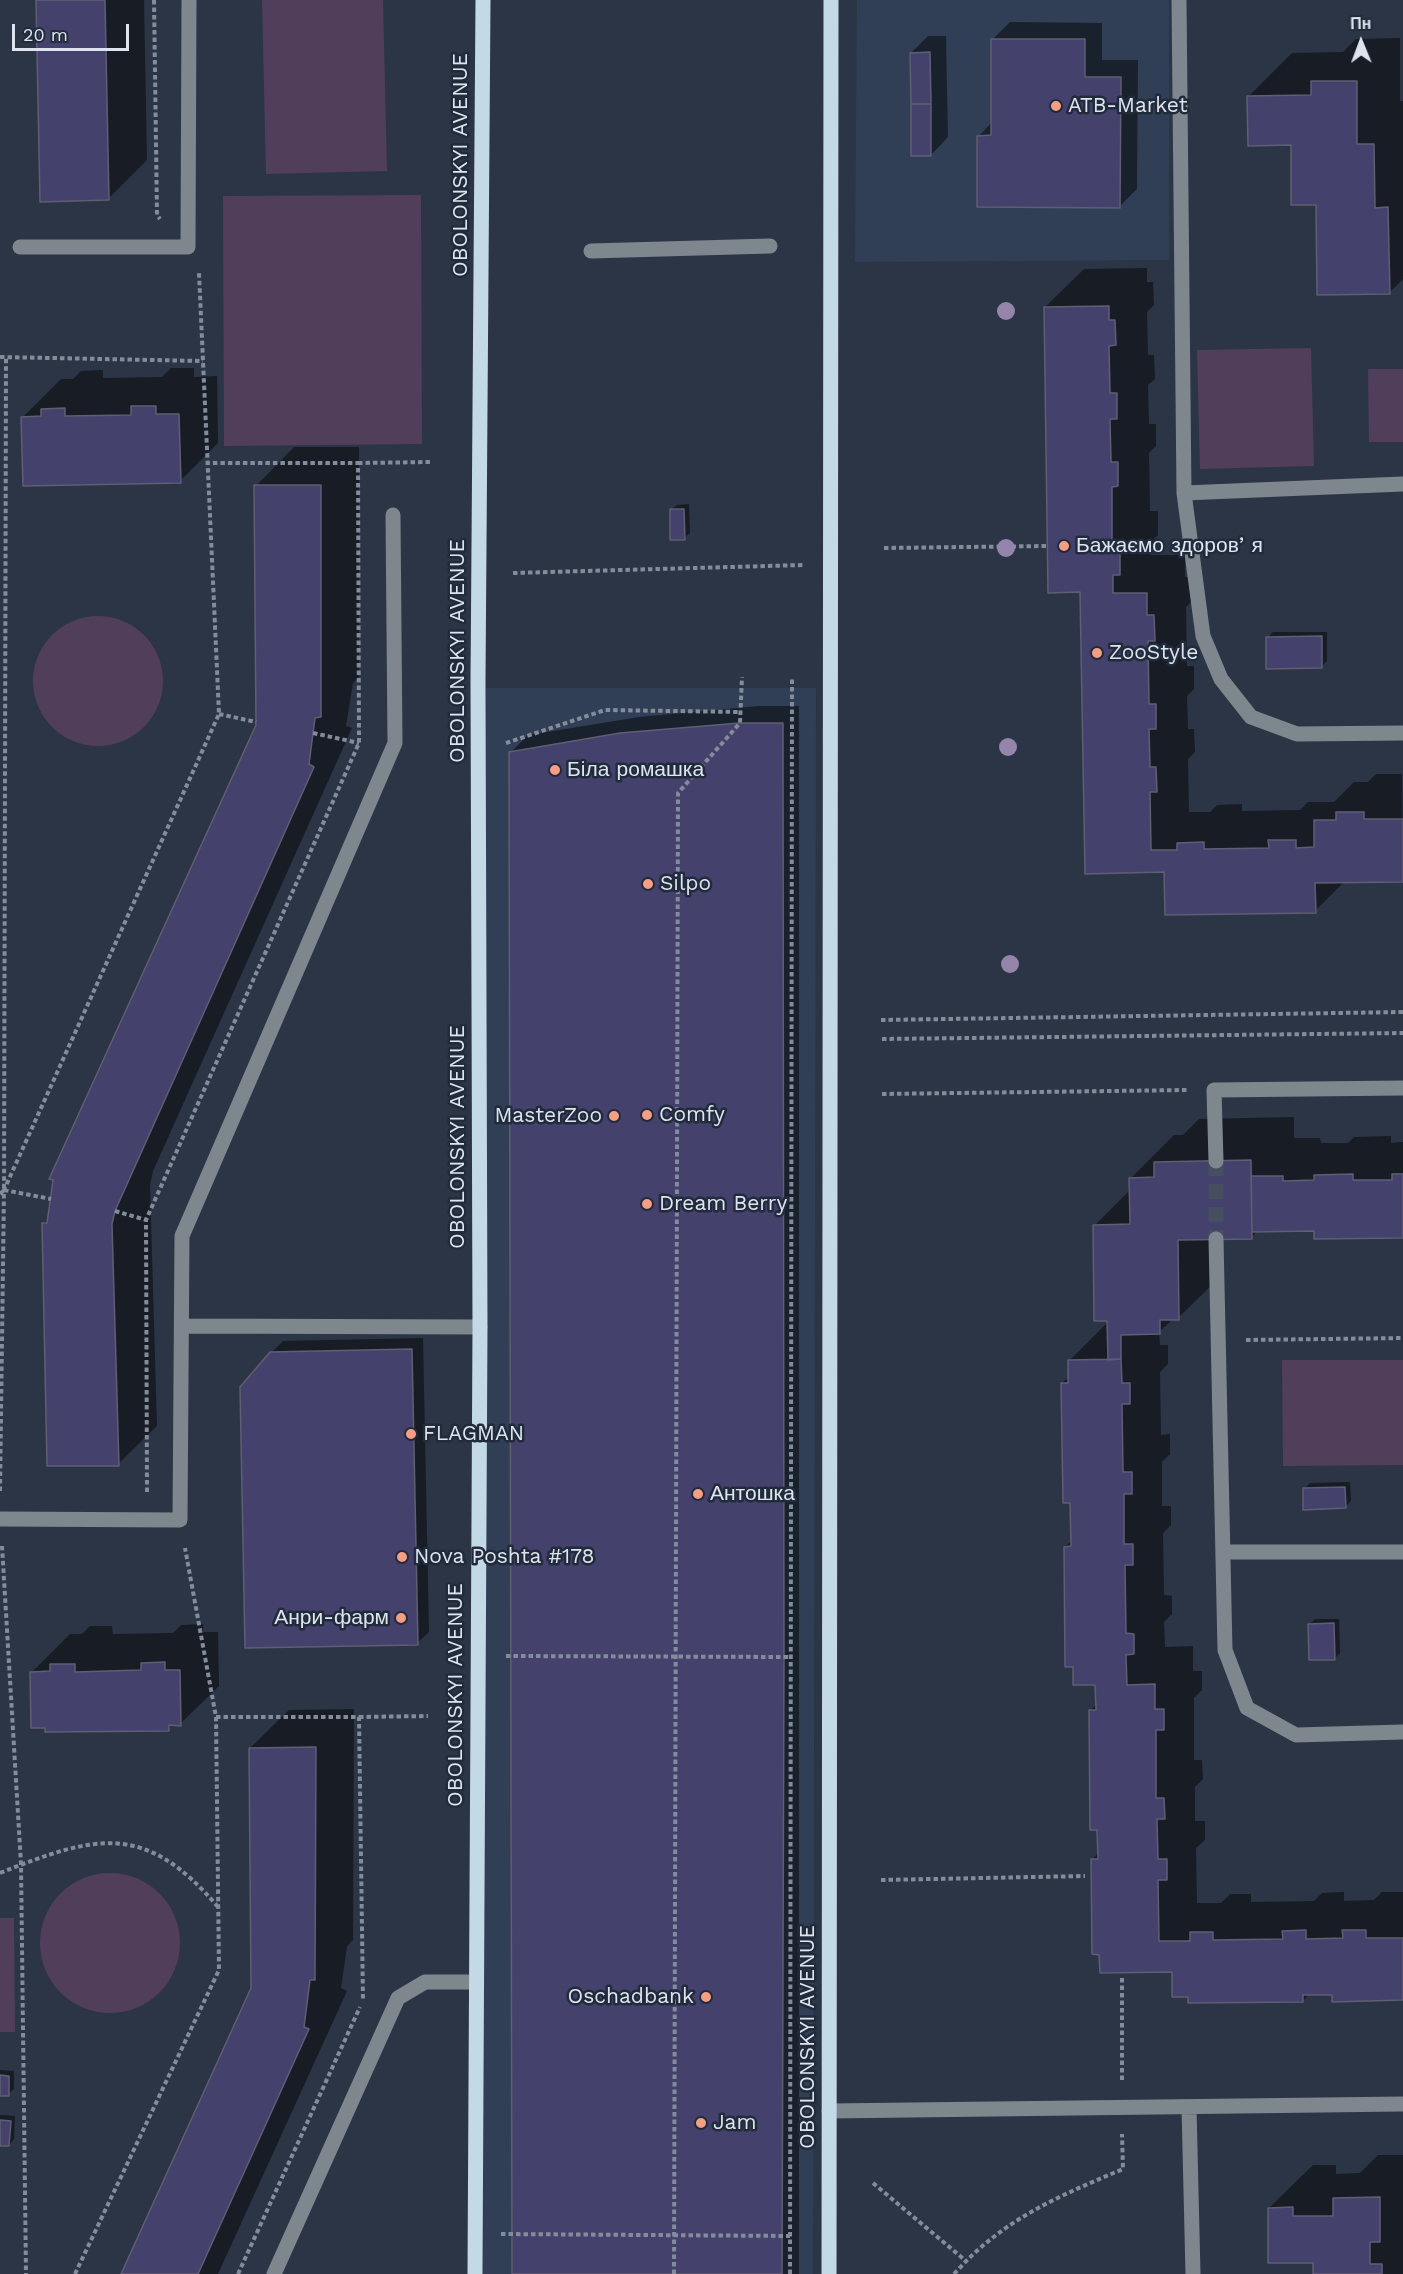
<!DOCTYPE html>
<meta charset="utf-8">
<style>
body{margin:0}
#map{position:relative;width:1403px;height:2274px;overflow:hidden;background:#2b3546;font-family:"Work Sans",sans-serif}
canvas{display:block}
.north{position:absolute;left:1331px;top:12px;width:60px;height:60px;-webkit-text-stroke:4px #212b3b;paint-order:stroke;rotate:359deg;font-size:16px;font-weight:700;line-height:24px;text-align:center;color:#dde4ef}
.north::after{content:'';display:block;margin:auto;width:21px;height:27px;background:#dde4ef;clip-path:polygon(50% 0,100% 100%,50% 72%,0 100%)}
.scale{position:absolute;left:12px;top:24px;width:117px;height:27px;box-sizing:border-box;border:3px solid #dde4ef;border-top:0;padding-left:8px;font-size:18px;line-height:21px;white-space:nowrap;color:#dde4ef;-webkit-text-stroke:4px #212b3b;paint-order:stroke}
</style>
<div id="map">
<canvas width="1403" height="2274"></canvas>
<div class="north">Пн</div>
<div class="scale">20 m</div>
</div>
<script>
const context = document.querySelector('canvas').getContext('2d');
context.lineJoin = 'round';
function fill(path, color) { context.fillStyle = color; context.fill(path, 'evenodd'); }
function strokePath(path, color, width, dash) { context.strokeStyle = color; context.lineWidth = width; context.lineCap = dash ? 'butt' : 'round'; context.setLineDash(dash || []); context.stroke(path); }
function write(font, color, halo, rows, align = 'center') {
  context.font = font + ' "Work Sans",sans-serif'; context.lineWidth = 5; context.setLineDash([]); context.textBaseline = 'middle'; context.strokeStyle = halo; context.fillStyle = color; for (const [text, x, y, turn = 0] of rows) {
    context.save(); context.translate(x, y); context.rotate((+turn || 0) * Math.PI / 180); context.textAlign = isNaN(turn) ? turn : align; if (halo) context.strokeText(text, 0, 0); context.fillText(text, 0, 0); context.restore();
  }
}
fill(new Path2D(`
 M857,0H1169V260L855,262Z
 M486,688H816L813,2274H483Z`), '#303f55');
fill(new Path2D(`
 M262,0H383L387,171L266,174Z
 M421,195L422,444L224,446L223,196Z
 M1311,348L1314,466L1200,469L1197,350Z
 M1368,369H1403V442H1369Z
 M33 681a65 65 0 1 1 130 0a65 65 0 1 1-130 0Z
 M1282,1360H1403V1465L1283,1466Z
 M40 1943a70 70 0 1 1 140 0a70 70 0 1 1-140 0Z
 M0,1918H14L15,2032H0Z`), '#513e5a');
fill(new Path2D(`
 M37,0H144L147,160L108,199Z
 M1010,22L1102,23V60H1138L1137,189L1120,206L979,136L992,122L993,39Z
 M928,36H946L948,137L931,155L911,53Z
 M1400,38V101H1403V279L1389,293L1317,203L1292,144L1249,96L1292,53L1343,52L1356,39Z
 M1147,268V282H1153L1154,305L1147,312L1148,355H1154L1155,379L1148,385L1149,424H1156V446L1149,453L1150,511H1158V535L1151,542V555H1185V577H1192V601L1186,607L1187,666H1194V689L1187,696L1188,729H1194L1195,752L1188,759L1189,812H1210L1217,805L1242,804V811L1300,810L1308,802H1334L1354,782H1368L1376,774H1402L1403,881H1345L1315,911L1166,871L1086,872L1082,591L1045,307L1084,269Z
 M171,368H194V377L217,376L218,443L180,481L23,417L61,379H73L81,371L103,370V378L162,377Z
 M294,447H359V677L353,683L346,726L352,728L153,1171L150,1185L157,1426L118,1464L44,1223L50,1218L54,1179L257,726L256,486Z
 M689,504L690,533L684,538L671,510L677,505Z
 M1273,632H1327V661L1321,667L1268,637Z
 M758,706H799V2274H513L511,752L528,735L639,717Z
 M1294,1117V1138H1320L1321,1143H1348L1354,1137L1391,1136V1143L1403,1142V1236L1315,1229L1258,1230L1251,1238H1221L1222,1275L1178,1318L1173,1319L1159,1332L1160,1345H1168V1364L1160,1372L1161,1435L1170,1434V1454L1162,1462V1506H1171V1525L1163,1533L1164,1595L1172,1596V1614L1164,1622L1165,1647L1193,1646V1671H1202V1690L1194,1698V1760H1202L1203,1779L1195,1787V1821H1205V1840L1196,1848L1197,1903H1221L1230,1894H1251V1902L1314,1901L1322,1893L1344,1892V1901L1374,1900L1382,1892H1403V1999L1334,1994L1310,1993L1303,2001L1190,1995L1092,1860L1099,1852L1090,1711L1097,1704V1684L1065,1547L1072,1540V1501L1062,1383L1070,1376V1360L1108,1322L1095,1225L1131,1189V1178L1174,1135H1183L1199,1119Z
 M423,1338L429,1632L417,1643L271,1353L283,1341Z
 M1350,1482L1351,1501L1345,1507L1304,1489L1310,1483Z
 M1315,1619H1339L1340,1653L1334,1659L1309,1625Z
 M203,1624V1632H218L219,1686L180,1724H173L168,1729L32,1672L70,1634H82L90,1626H112L113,1634L173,1633L181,1625Z
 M354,1709L353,1940L347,1946L341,1988L347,1991L218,2274H122L252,1988L250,1748L289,1710Z
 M0,2070L14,2071V2089L8,2094H0Z
 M0,2115L15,2116L14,2139L9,2145L0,2144Z
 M1378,2155H1403V2274H1315V2262L1269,2208L1313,2165H1336V2174L1360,2173Z`), '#0007');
const building = new Path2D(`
 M36,0H105L109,200L40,202Z
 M991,39H1085V77H1121L1120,208L977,207V136L991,135Z
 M930,52L931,104H911L910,53Z
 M1311,81H1357V144H1374L1375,208L1388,207L1390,294L1317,295L1316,205H1291V145L1248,146L1247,96L1311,95Z
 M911,104H931V156H911Z
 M1109,306V320H1115L1116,345L1109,346L1110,393H1117V419H1110L1111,462H1118V486L1112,487V549H1120V575H1113V593H1147V615H1154L1155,641H1148L1149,704H1156V729H1149L1150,767H1156L1157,792H1150L1151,850H1177V843L1204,842V849L1269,848L1268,840H1296V848L1314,847V820H1336V812H1364V819H1403V882L1315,883L1316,913L1165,915L1164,872L1085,874L1080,592L1048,593L1044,307Z
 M131,406H156V414H179L181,483L23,486L21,417L41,416V409L65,408V416L131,415Z
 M254,485H321V717L315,718L309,764L314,767L115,1211L112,1224L119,1466H47L42,1223H47L53,1180L49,1179L256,725Z
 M670,509H684L685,540H670Z
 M1322,636V668L1266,669V637Z
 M740,723H783L784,1657L782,2274H512L509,752L620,733Z
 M1251,1160L1252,1239L1178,1240L1179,1320H1160V1334L1121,1335V1359L1108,1360L1107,1321H1094L1093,1225L1130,1224L1129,1178L1154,1177V1162Z
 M1353,1174V1180H1392V1174H1403V1238L1314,1239V1231L1252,1232L1251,1176H1283V1181L1314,1180V1175Z
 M412,1349L418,1645L245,1648L240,1387L270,1352Z
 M1121,1359L1122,1383H1130V1404H1122L1123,1472H1132V1494H1124V1544H1133V1565H1125L1126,1633L1134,1634V1654L1126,1655L1127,1685L1155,1684V1709H1164V1730H1156V1798H1164L1165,1819H1157L1158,1859H1167V1880H1158L1159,1941H1190V1932H1213V1940L1283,1939L1282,1931L1306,1930V1939L1343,1938L1342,1930H1366V1938H1403V2000L1332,2002V1995H1303V2002L1188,2003V1997H1172V1972L1100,1973L1099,1955L1092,1954L1091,1859H1098L1097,1830H1090L1089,1710H1096L1095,1685H1073V1667H1065L1064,1547L1071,1546L1070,1503H1063L1061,1383H1068V1360Z
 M1345,1487L1346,1508L1303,1510V1488Z
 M1334,1623L1335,1660H1309L1308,1624Z
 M165,1662V1670H180L181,1726L169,1725V1731L45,1732V1728H31L30,1672L50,1671V1664H75V1672L141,1670V1663Z
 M316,1747L315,1980H310L304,2027L309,2029L198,2274H121L251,1988L249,1748Z
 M0,2075L9,2076V2096H0Z
 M0,2120L11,2121L9,2146H0Z
 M1380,2197V2242H1370V2264H1382V2274H1313V2263H1268V2208L1293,2207V2216H1333V2198Z`);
fill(building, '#45416d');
strokePath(building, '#5f5e73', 1.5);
strokePath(new Path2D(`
 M1216,1161V1239`), '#464f5f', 15, [15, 8]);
strokePath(new Path2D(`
 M154,0L157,215L160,219
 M0,357L203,361
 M358,463L431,462
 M884,548L1047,546
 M513,573L803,565
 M219,714L256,722
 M313,733L359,743
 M506,743L605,710L741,712
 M881,1020L1403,1012
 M882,1039L1403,1033
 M882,1094L1187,1090
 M4,1190L51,1199
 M0,1194L4,1190L6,358
 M115,1211L146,1220
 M1246,1340L1403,1338
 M0,1491L4,1190L219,714L199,273
 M147,1492L146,1220L359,743L358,463H207
 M2,1546L21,1864L26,2274
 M506,1656L791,1657
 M216,1717H359L363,2001
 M359,1717L428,1716
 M0,1873C96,1835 145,1821 218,1907
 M881,1880L1085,1876
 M1122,1978V2081
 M873,2183L966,2261
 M501,2234L790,2236
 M75,2274L219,1970L216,1717L185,1548
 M238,2274L360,2007
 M674,2274L678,793L740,723L742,677
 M790,2274L792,678
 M954,2274C1003,2219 1057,2197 1123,2169L1122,2134`), '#838c9a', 4, [4.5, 3]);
strokePath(new Path2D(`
 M1179,0L1184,493L1203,636L1221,679L1251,717L1297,734L1403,733
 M20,247H188L189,0
 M591,251L770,246
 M1184,493L1403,484
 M1216,1161L1214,1090L1403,1088
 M1216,1239L1225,1650L1247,1708L1296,1735L1403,1732
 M182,1326L480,1327
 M0,1519L180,1520L182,1236L395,743L393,515
 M1223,1552H1403
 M1189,2107L1193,2274
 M829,2111L1403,2104
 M274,2274L398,1998L425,1982H476`), '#7d878d', 15);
strokePath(new Path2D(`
 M475,2274L480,1327L478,680L483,0
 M829,2274L831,0`), '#c3d9e5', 15);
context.fillStyle = '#9585ab';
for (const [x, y] of [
 [1006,311],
 [1006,548],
 [1008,747],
 [1010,964]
]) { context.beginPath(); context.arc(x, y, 9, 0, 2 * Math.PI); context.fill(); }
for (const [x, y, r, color] of [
 [1056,106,6,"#f49e86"],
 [1064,546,6,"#f49e86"],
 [1097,653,6,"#f49e86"],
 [555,770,6,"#f49e86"],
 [648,884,6,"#f49e86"],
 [647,1115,6,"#f49e86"],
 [614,1116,6,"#f49e86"],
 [647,1204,6,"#f49e86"],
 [411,1434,6,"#f49e86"],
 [698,1494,6,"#f49e86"],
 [402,1557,6,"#f49e86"],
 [401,1618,6,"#f49e86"],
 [706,1997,6,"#f49e86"],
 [701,2123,6,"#f49e86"]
]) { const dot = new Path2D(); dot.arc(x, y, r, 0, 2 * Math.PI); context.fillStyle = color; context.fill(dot); strokePath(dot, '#212b3b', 2); }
write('21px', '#dde4ef', '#212b3b', [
 ["ATB-Market",1068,106],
 ["Бажаємо здоровʼя",1076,546],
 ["ZooStyle",1109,653],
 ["Біла ромашка",567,770],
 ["Silpo",660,884],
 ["Comfy",659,1115],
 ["MasterZoo",602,1116,"right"],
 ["Dream Berry",659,1204],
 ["FLAGMAN",423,1434],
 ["Антошка",710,1494],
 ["Nova Poshta #178",414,1557],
 ["Анри-фарм",389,1618,"right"],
 ["Oschadbank",694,1997,"right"],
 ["Jam",713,2123]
], 'left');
write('21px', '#dde4ef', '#212b3b', [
 ["OBOLONSKYI AVENUE",461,165,-90],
 ["OBOLONSKYI AVENUE",458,651,-90],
 ["OBOLONSKYI AVENUE",458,1137,-90],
 ["OBOLONSKYI AVENUE",456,1695,-90],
 ["OBOLONSKYI AVENUE",808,2037,-90]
]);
</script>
